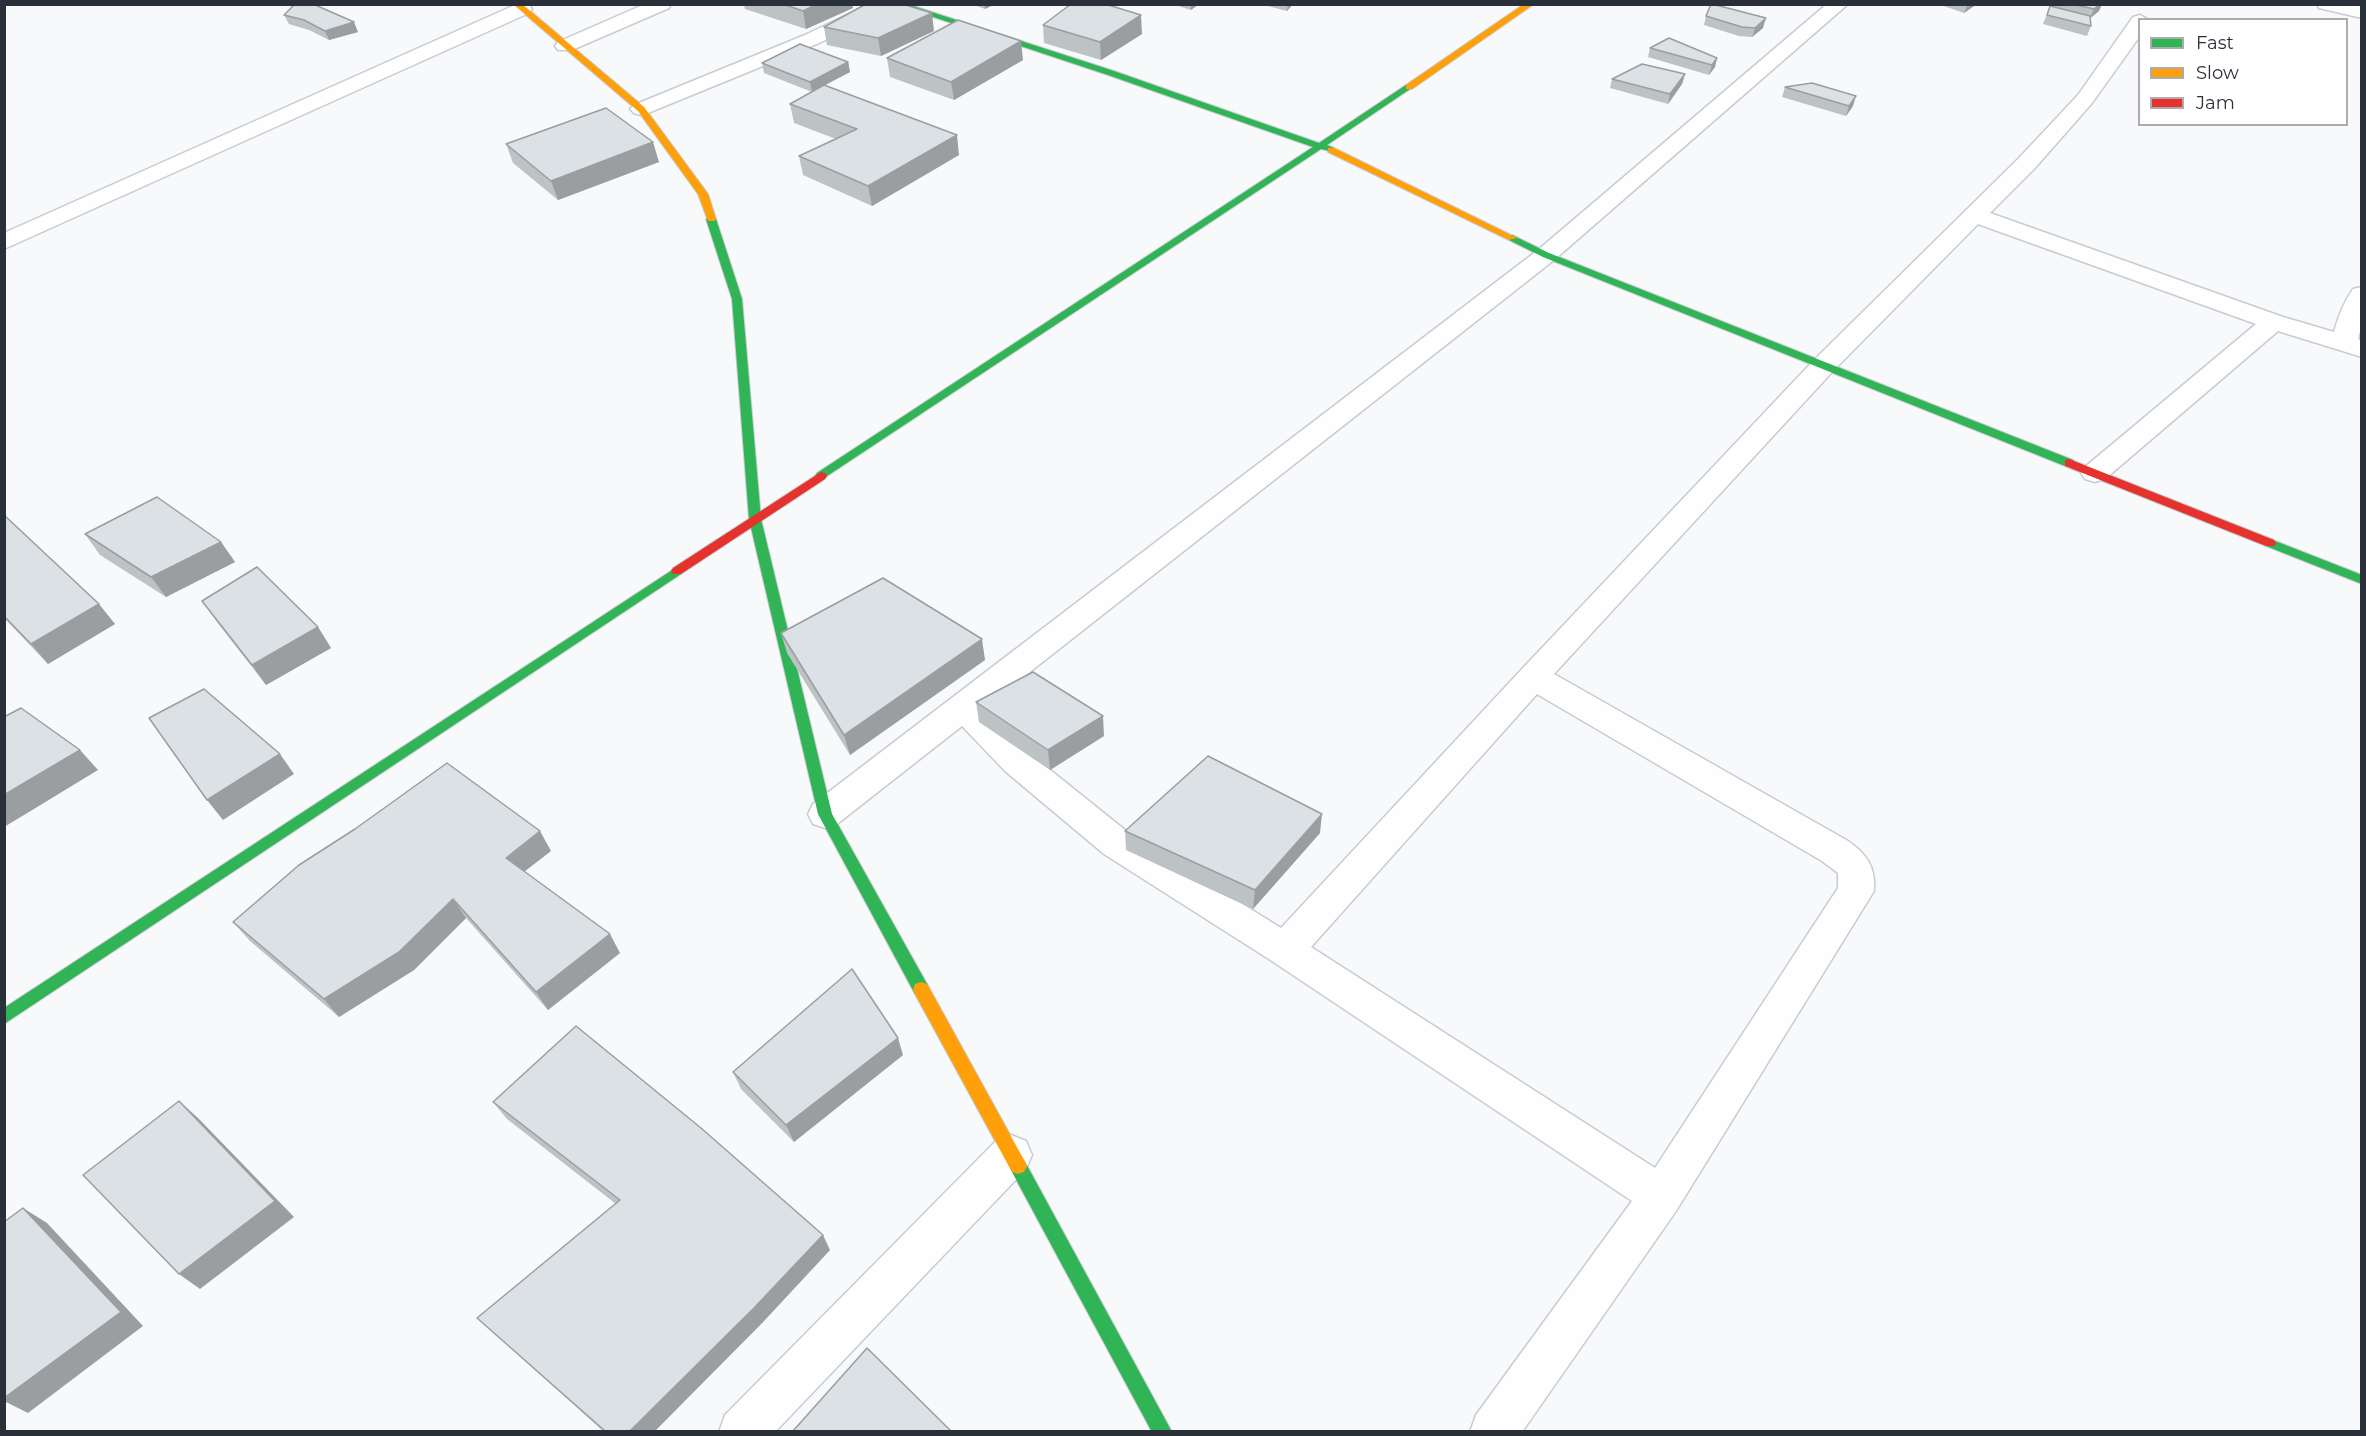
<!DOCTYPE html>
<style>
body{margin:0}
#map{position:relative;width:2366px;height:1436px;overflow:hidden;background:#f7f9fb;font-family:Montserrat,sans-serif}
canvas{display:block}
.frame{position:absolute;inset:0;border:6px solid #2a3039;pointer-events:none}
.legend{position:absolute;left:2138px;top:18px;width:210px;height:108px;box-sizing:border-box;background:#fff;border:2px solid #aaacb0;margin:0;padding:8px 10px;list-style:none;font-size:18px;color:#2a3039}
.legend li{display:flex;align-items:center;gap:12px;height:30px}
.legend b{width:30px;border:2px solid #aaacb0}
</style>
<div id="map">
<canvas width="2366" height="1436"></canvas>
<div class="frame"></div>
<ul class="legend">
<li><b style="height:8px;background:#30b455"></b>Fast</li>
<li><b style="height:8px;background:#ff9f0a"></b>Slow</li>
<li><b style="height:8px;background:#e5322d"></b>Jam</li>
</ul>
</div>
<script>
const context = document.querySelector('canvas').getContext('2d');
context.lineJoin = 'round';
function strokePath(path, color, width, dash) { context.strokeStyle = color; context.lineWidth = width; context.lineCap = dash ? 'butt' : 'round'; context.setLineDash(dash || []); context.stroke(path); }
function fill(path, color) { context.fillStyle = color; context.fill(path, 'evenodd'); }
const street = new Path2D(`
 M645,4H671L669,8L572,50H558L555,46L558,42Z
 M870,4H895L893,8L819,43L648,113L641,115L634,113L630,109L634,105L805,35Z
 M1827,4H1848L1554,260L984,708L1029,753L1130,834L1281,928L1522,669L1815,359L2019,158L2078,95L2133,17L2140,15L2149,20H2140V36L2092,103L2035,168L1990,213L2283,317L2334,332C2338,317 2344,302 2353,289L2362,287V324L2358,339L2362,341V357L2278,331L2105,479L2095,482L2085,479L2081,473L2085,467L2256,324L1978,224L1833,371L1554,674L1848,841C1867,854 1876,868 1874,891L1676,1211L1522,1432H1470L1476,1415L1632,1201L1272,961L1104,854L1005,771L962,726L837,824L825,828L813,824L808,814L813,804L1538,250ZM1537,694L1822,861L1838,873V888L1655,1168L1311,947Z
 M2317,4L2362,6V18L2319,8Z
 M515,5H529L532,9L529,13L4,249V233Z
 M1011,1135L1026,1141L1032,1155L1026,1169L775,1432H719L725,1415L996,1141Z`);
const fast = new Path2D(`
 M894,4H907L1114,71L1319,143L1406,85L1413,87L1327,145L1334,148V152L1321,149L821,480L817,479L815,476L817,473L1313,147L1108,75Z
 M711,216L716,219L742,299L761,519L832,814L927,984L929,989L927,994L921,996L915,994L818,814L749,519L732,299L706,219Z
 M1512,235L1549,253L2073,460L2075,463L2073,466H2065L1543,257L1509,240V236Z
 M2270,539L2362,575V584L2266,546L2264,543Z
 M677,567L683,571L681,574L4,1024V1008Z
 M1018,1158L1024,1160L1172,1432H1152L1012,1172L1009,1166L1012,1160Z`);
const slow = new Path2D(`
 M513,4H522L644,107L708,194L716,219L714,221H708L698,194L638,111Z
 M1524,4H1534L1412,89H1406V85Z
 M1328,148H1334L1517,238L1509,240L1328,152Z
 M921,982L927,984L1024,1160L1027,1166L1024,1172L1018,1174L1012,1172L915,994L913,989L915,984Z`);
const jam = new Path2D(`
 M2069,459L2274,540L2276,543L2274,546H2266L2065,466V460Z
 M821,472L825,473L827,476L825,479L681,574H673L671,571L673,568Z`);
strokePath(street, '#c8ccd2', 3);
strokePath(fast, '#c8ccd2', 2);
strokePath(slow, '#c8ccd2', 2);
strokePath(jam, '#c8ccd2', 2);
fill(street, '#fefefe');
fill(fast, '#30b455');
fill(slow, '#ff9f0a');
fill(jam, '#e5322d');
fill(new Path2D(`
 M744,4H852L853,8L806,29L745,9Z
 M971,4H995L985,9Z
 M1172,4H1199L1191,10Z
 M1260,4H1293L1287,11Z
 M1938,4H1977L1964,13Z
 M2051,4H2102L2099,11L2091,18V26L2087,36L2043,24Z
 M284,15L358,32L329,40L309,30L289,24Z
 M1706,16L1763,28L1752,37L1739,36L1704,25Z
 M1043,25L1142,34L1101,60L1044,43Z
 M824,27L934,31L881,56L827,45Z
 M1650,48L1717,58L1715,67L1709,75L1648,57Z
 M887,58L1023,60L954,100L890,77Z
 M848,62L850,72L825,85L959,155L872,206L803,175L799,156L836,139L794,123L790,104L812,92L764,73L762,63Z
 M1685,74L1682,84L1668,104L1610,88L1612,79Z
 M1785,87L1853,106L1846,116L1782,97Z
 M506,144L659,162L558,200L513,163Z
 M4,515L115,624L48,664L4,618Z
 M85,534L221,542L235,562L166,597L100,555Z
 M202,601L318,627L331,648L266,685L217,622Z
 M781,633L985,660L850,755L787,653Z
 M976,702L1104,736L1050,770L979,722Z
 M1125,831L1320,833L1253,909L1126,850Z
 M551,851L524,872L620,953L548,1010L466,918L414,970L339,1017L250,941L233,922Z
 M903,1055L794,1142L741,1089L733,1072Z
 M493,1102L830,1250L763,1322L655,1431H603L477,1318L616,1204L507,1119Z`), '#bdc2c5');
fill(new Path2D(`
 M817,4H852L853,8L806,29L803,11Z
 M984,4H995L985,9Z
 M1191,4H1199L1191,10Z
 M1288,4H1293L1287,11Z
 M1968,4H1977L1964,13Z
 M2100,4H2102L2099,11L2090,18L2094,9Z
 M932,13L934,31L881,56L878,38Z
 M1141,15L1142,34L1101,60L1100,42Z
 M1766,18L1763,28L1752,37L1755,28Z
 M354,22L358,32L329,40L325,31Z
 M1021,41L1023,60L954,100L951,82Z
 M1717,58L1715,67L1709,75L1712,65Z
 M848,62L850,72L812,92L810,82Z
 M1685,74L1682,84L1668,104L1670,94Z
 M1856,96L1853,106L1846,116L1849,106Z
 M957,135L959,155L872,206L868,186Z
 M653,142L659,162L558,200L551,181Z
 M221,542L235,562L166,597L151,577Z
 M99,604L115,624L48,664L31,644Z
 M318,627L331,648L266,685L252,665Z
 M982,639L985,660L850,755L844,735Z
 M1103,716L1104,736L1050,770L1048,750Z
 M80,750L98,770L24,815L4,827V795Z
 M280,754L294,774L223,820L207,800Z
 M1322,814L1320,833L1253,909L1255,890Z
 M540,831L551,851L517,877L506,858Z
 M453,899L466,918L414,970L339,1017L324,999Z
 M610,934L620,953L548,1010L536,992Z
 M898,1038L903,1055L794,1142L786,1125Z
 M179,1101L198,1118L294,1217L200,1289L179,1274Z
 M23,1208L47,1223L143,1326L28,1413L4,1401Z
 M823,1235L830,1250L763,1322L655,1431H630Z`), '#9a9ea0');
const building = new Path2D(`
 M295,4H313L354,22L325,31L304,20L284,15Z
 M783,4H817L803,11Z
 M866,4H902L932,13L878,38L824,27Z
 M1071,4H1105L1141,15L1100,42L1043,25Z
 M1711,4H1712L1766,18L1755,28L1742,27L1706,16Z
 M2072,4H2100L2094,9Z
 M2050,6L2090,16L2091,26L2047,15Z
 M958,20L1021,41L951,82L887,58Z
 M1669,38L1717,58L1712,65L1650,48Z
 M800,44L848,62L810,82L762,63Z
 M1642,64L1685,74L1670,94L1612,79Z
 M1812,83L1856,96L1849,106L1785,87Z
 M824,85L957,135L868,186L799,156L857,129L790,104Z
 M606,108L653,142L551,181L506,144Z
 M157,497L221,542L151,577L85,534Z
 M4,515L99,604L31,644L4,616Z
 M257,567L318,627L252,665L202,601Z
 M883,578L982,639L844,735L781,633Z
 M1033,672L1103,716L1048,750L976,702Z
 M204,689L280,754L207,800L149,718Z
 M21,708L80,750L4,795V717Z
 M1208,756L1322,814L1255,890L1125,831Z
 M447,763L540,831L506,858L610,934L536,992L453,899L399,952L324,999L233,922L299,865L355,829Z
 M852,969L898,1038L786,1125L733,1072Z
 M576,1026L701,1128L823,1235L754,1308L630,1431H605L477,1318L620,1200L493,1102Z
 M179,1101L275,1201L179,1274L83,1175Z
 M23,1208L121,1312L4,1398V1222Z
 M867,1348L951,1431H793Z`);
fill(building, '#dce1e5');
strokePath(building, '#9a9ea0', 1.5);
</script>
